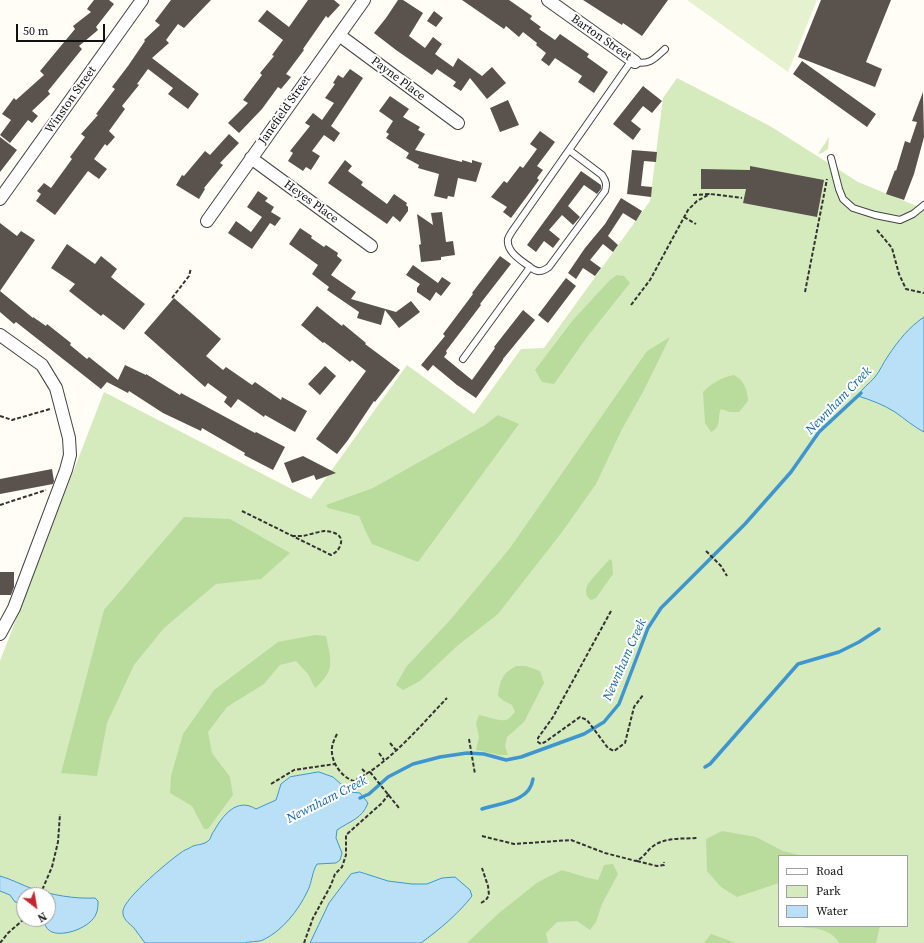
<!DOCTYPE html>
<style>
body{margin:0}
#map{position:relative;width:924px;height:943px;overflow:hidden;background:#fffdf5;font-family:"Source Serif 4",serif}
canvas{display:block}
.legend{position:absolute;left:778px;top:855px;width:130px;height:72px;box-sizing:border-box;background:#fff;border:1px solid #a0a0a0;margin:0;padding:5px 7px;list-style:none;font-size:12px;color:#111}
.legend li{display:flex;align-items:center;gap:8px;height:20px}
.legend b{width:20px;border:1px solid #a0a0a0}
.north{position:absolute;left:16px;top:887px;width:40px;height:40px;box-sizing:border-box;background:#fff;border:1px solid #a0a0a0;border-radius:50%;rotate:149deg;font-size:11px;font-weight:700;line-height:16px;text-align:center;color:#111}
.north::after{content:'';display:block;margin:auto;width:14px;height:18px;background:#c4262e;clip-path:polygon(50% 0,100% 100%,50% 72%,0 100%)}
.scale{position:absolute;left:16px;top:24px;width:89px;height:18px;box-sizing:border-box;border:2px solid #111;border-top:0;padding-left:5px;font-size:12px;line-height:14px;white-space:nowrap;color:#111;-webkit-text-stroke:3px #fff;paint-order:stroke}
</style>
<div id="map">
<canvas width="924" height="943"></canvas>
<ul class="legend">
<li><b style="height:5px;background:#fff"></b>Road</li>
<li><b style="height:11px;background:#d5ebbd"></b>Park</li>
<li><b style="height:11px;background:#b9e0f7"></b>Water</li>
</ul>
<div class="north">N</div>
<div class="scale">50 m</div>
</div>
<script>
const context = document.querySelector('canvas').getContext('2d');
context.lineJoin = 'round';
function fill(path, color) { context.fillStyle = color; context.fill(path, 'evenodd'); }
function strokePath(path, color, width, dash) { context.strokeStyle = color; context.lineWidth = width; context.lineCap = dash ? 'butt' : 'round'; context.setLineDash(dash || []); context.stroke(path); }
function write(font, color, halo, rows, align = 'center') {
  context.font = font + ' "Source Serif 4",serif'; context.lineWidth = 4; context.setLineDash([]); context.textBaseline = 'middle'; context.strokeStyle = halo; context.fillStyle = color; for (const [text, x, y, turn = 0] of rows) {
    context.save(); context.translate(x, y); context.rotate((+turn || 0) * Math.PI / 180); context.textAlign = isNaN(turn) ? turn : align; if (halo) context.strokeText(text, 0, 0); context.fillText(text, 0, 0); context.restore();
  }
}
fill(new Path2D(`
 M677,78L770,126L858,182L924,209V943H0V661L104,392L311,499L407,365L474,414L521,349L544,348L650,201L663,98ZM779,856H907V926H779ZM24,895H48V919H24Z
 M829,137L828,149L822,153L818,154Z`), '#d5ebbd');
fill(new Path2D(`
 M617,275L624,276L630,283L587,337L554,384L542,382L535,370L573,320L610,280Z
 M670,337L643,392L622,429L596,484L562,532L498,614L457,646L420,681L403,690L396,685L406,667L451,619L510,548L647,351Z
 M734,375C745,381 747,390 748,401L739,412H730L721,409C717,417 722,427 711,432L705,423L703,392C712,383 722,377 734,375Z
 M498,415L519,424L418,562L372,544L366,532L359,516L328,508L326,505L373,488L485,425Z
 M184,517L230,519L290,553L261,579L216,584L164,628L134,665L107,723L97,776L61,773L104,610Z
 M610,559L612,561L613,574L596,598L591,600C586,597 585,591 587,586C587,584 608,561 610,559Z
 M315,635L326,636C331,661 336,670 315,688L308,674L296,661L280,665L264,684L227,707L208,732L212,753L230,777L233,795L208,829H204L192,806L170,793L171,776L183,734L214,690L278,642Z
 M516,666H526L540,671L544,683L524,722L507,737L505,746L508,755H500L476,750L479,737L476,723L479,715C487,716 502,723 508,719C510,718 513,714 515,712L512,705L504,701L498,696C500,680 502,674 516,666Z
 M722,831L756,837L783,851L803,856H779V883L737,897L721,887L707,871L706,839Z
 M613,864L618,874L602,904L596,922L590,930L577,921L557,922L546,933L548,943H467L499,913L538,882L562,870L585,877L598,880L604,865Z
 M803,926H880L876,943H839C833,931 816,927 804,928Z
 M711,934L736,943H704Z`), '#b9dc9c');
fill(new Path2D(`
 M687,0H817L788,72Z`), '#e6f2cf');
const water = new Path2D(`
 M924,317V432C914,427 905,419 895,412C884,405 871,400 858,396C862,388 869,384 875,377C880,371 883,363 888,356C898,341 909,327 924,317Z
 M319,772L333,777L350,792L360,793L368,803C362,819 350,821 337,830L336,838L342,853L340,860L336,863L317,864C312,872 312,882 308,890C299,910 282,931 263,940C259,942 251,941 245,943H145C141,938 138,933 134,928C129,923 122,919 123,911C123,899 173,857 185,850C188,849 191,847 193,846C199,844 205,845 210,839C211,837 212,833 214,831C223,815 237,797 256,809L276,800L281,784L290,777Z
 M360,872L388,881L412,884H427L442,878L455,877L470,890L472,896C458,914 440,929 421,943H310L329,903L351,874Z
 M0,876C11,879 22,885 33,889C53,895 74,899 95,898L98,901C98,905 98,910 96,914C91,927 65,937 52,932C47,930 45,925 43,920L48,919V895H24V903L15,902L10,895L0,891Z`);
fill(water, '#b9e0f7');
strokePath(water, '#3f96cf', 1);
strokePath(new Path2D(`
 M705,767L710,764L798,664L839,652L859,642L879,629
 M360,798L369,794L388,777L413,764L440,757L467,753L484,754L506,760L521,757L584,734L604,722L619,704L648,628L661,608L745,524L791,472L819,432L861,393
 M482,809C500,803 530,802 533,779`), '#3f96cf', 3.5);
fill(new Path2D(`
 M94,0H109L114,4L96,27L98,30L79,46L82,49L48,91L50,94L32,111L38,116L32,123L28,120L10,143L0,135L11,120L2,114L14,98L16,100L44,75L40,71L75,29L73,26L91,12L87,9Z
 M171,0H211L184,28L178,24L166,40L169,43L152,58L199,94L188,109L168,94L173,88L148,69L137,84L139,85L122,106L125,109L109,131L115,137L107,146L105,144L94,159L107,169L99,179L88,171L55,215L36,201L41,194L37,191L44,183L51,188L72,159L70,157L85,137L81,134L98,115L96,114L115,89L112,87L128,66L145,41L144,40L160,25L155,21Z
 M308,0H334L340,5L328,18L326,16L303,49L304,50L286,74L291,77L281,89L278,87L262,109L239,133L228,123L248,103L243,100L262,75L260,73L274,56L272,55L283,40L258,21L267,10L289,27Z
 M398,0H403L423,13L409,36L425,48L433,37L442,44L435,54L453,67L458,58L482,76L492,67L506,83L487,99L470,78L461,91L453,86L456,82L437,69L432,75L396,50L374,33L386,18Z
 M462,0H509L532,16L530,19L541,27L539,29L555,40L560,34L589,54L587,57L608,72L594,93L578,82L582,76L555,58L549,66L541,60L546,53L536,45L537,43L523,32L519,37L506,26L504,29Z
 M583,0H668L642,36L623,23L622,25Z
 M821,0H891L866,62L882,69L875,87L798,57Z
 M434,11L443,18L436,27L427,21Z
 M802,61L876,114L867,127L793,74Z
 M350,69L363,78L331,126L340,133L334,142L324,135L312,151L320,156L311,170L306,167L303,171L288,161L293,153L290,151L310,126L305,123L313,113L322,120L334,103L325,98L335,84L333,83L338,75L343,78Z
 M643,86L662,101L652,113L643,106L631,121L641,129L633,140L613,124Z
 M923,92L924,137L914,174L904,200L886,194L895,170L896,171L905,141L910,143L917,122L912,121Z
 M390,96L409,109L403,117L420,127L418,130L425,134L415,150L462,162V160L472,163V160L482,163L476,182L458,178L454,197L448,196L447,199L434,196L439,174L418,168L419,165L406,158L409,153L386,138L389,134L386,132L393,121L379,111Z
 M508,100L519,125L500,132L490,108Z
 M540,131L555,142L537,166L543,170L537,178L539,180L511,218L503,212L507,207L491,197L504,181L507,183L520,166L523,168L537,149L530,144Z
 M229,134L239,143L220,163L223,165L204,188L205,189L199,199L176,185L182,175L184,176L205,151L210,155Z
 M0,137L17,150L0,172Z
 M632,150L657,152L656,162L644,161L641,186L652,187L651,197L627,194Z
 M345,160L352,166L348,171L363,182L361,185L387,204L394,194L407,203L406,205L408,207V211L400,222L393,216L387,224L328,183Z
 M750,166L824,180L817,217L743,203L746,189H701V169L750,170Z
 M581,171L601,185V189L597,194L584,185L568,206L580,217L573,225L562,215L549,230L560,239L553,248L544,241L536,252L527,245Z
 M258,191L268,198L265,201L274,207L271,212L281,218L275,226L270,223L252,249L228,233L236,221L251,232L262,217L247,207Z
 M621,198L642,211L636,221L623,213L608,236L618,245L613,252L603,244L590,260L601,268L595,276L583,268L576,279L568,273L585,248L605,224Z
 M442,212L446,242L453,241L455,255L441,257V260L421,262L419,245L421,244L417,214L433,225L431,213Z
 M0,223L17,236L21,231L35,240L0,291L33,318V317L46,326L47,324L71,343L70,345L87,359L89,357L118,380L125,365L146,375V374L180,395L181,393L255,433L256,432L285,447L273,470L244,455L245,453L202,428L201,431L163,413L129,391L128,393L107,382L101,389L16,322L14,324L0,312Z
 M300,228L312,236L311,238L324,247L326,245L338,253L337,256L342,260L331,275L356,292L351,299L396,312L411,301L420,312L399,328L385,310L381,325L357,318L359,312L327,290L329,287L312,274L318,265L289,244Z
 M67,244L95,264L101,256L117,269L111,277L145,304L124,330L103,314L101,316L69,291L75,284L51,268Z
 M500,256L511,264L480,304L481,305L446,351L447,353L444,357L472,380L495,348L494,347L523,310L535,320L503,359V360L476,398L457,385L433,365L428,371L421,365L445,336L443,334L473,294L472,293Z
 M413,265L438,283L442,277L451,283L441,296L436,292L430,301L417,292V288L420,284L406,275Z
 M566,278L576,286L548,323L538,315Z
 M174,298L221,339L206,356L223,370L226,367L252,385L255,382L281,400L282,397L307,411L295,432L265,415L264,417L238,399L231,408L224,402L227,397L208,383L205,387L144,333Z
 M317,306L342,326L343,324L366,343L365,344L400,370L375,402L374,401L348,440L337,454L316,439L366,371L352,360L350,362L324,342L323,343L301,325Z
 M325,366L336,376L320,395L308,384Z
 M303,456L336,473L316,480L314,475L292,483L284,463Z
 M52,469L54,481L53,484L0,494V479Z
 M0,572H14V587L11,595H0Z`), '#5a524d');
const service = new Path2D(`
 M635,62C650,65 654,59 665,49
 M831,158L839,189L843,199L853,208L875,215L900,220L913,214L924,205
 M530,267C537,273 542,272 549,267L605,191C607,184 606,181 602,175L569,150
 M463,359L530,267C522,261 506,252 508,239C509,236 511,233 513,230L632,60`);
const minor = new Path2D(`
 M548,0L635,62
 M339,35L458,123
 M251,158L371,246
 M0,199L142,0
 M207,221L364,0
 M0,335L42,365L56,388L69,438L70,455L66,470L14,608L0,634`);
strokePath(service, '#444', 8);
strokePath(minor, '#444', 14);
strokePath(new Path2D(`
 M693,195L710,194L742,198
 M684,217L696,224
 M877,230L892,248L899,274L906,289L924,293
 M805,292L827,179
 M172,298L189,276L191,268
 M631,305L650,280L688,210L697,201L710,194
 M0,416L12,420L50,409
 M0,505L46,490
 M242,511L331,555C335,553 338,551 340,546C345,535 333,531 324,531C317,532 309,535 302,536C299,536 296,536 293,536
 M706,551L721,566L727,576
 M611,611L553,717L538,738V742L541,744L545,742L580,717L587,720L608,748L614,751L625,743L634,707L643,695
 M337,734C334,740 331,746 332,753C333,765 343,778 354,781C391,762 419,727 447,698
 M469,739L475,774
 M390,743L396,750
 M379,753L384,760
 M362,769L367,774
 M370,772L399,808
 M271,784L294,770L335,764
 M482,836L514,844L571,840L605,853L636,861C643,858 646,852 652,847C664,837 683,839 697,838
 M637,861L657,866L664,865V862
 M40,895L52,867L58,842L60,814
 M481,903L486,900L489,895L488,886L482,868
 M0,943L8,933L24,919
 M304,943L313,918L331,885L335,874L342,867L346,855V835L382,803L389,794`), '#333', 2, [4, 2]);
strokePath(service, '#fff', 6);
strokePath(minor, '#fff', 12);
write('12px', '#111', '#fff', [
 ["Barton Street",601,38,35],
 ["Payne Place",398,79,37],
 ["Winston Street",71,100,-55],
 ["Janefield Street",285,110,-55],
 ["Heyes Place",311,202,36]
]);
write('italic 13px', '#1768a6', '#fff', [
 ["Newnham Creek",839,401,-46],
 ["Newnham Creek",625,660,-66],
 ["Newnham Creek",327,800,-27]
]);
</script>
